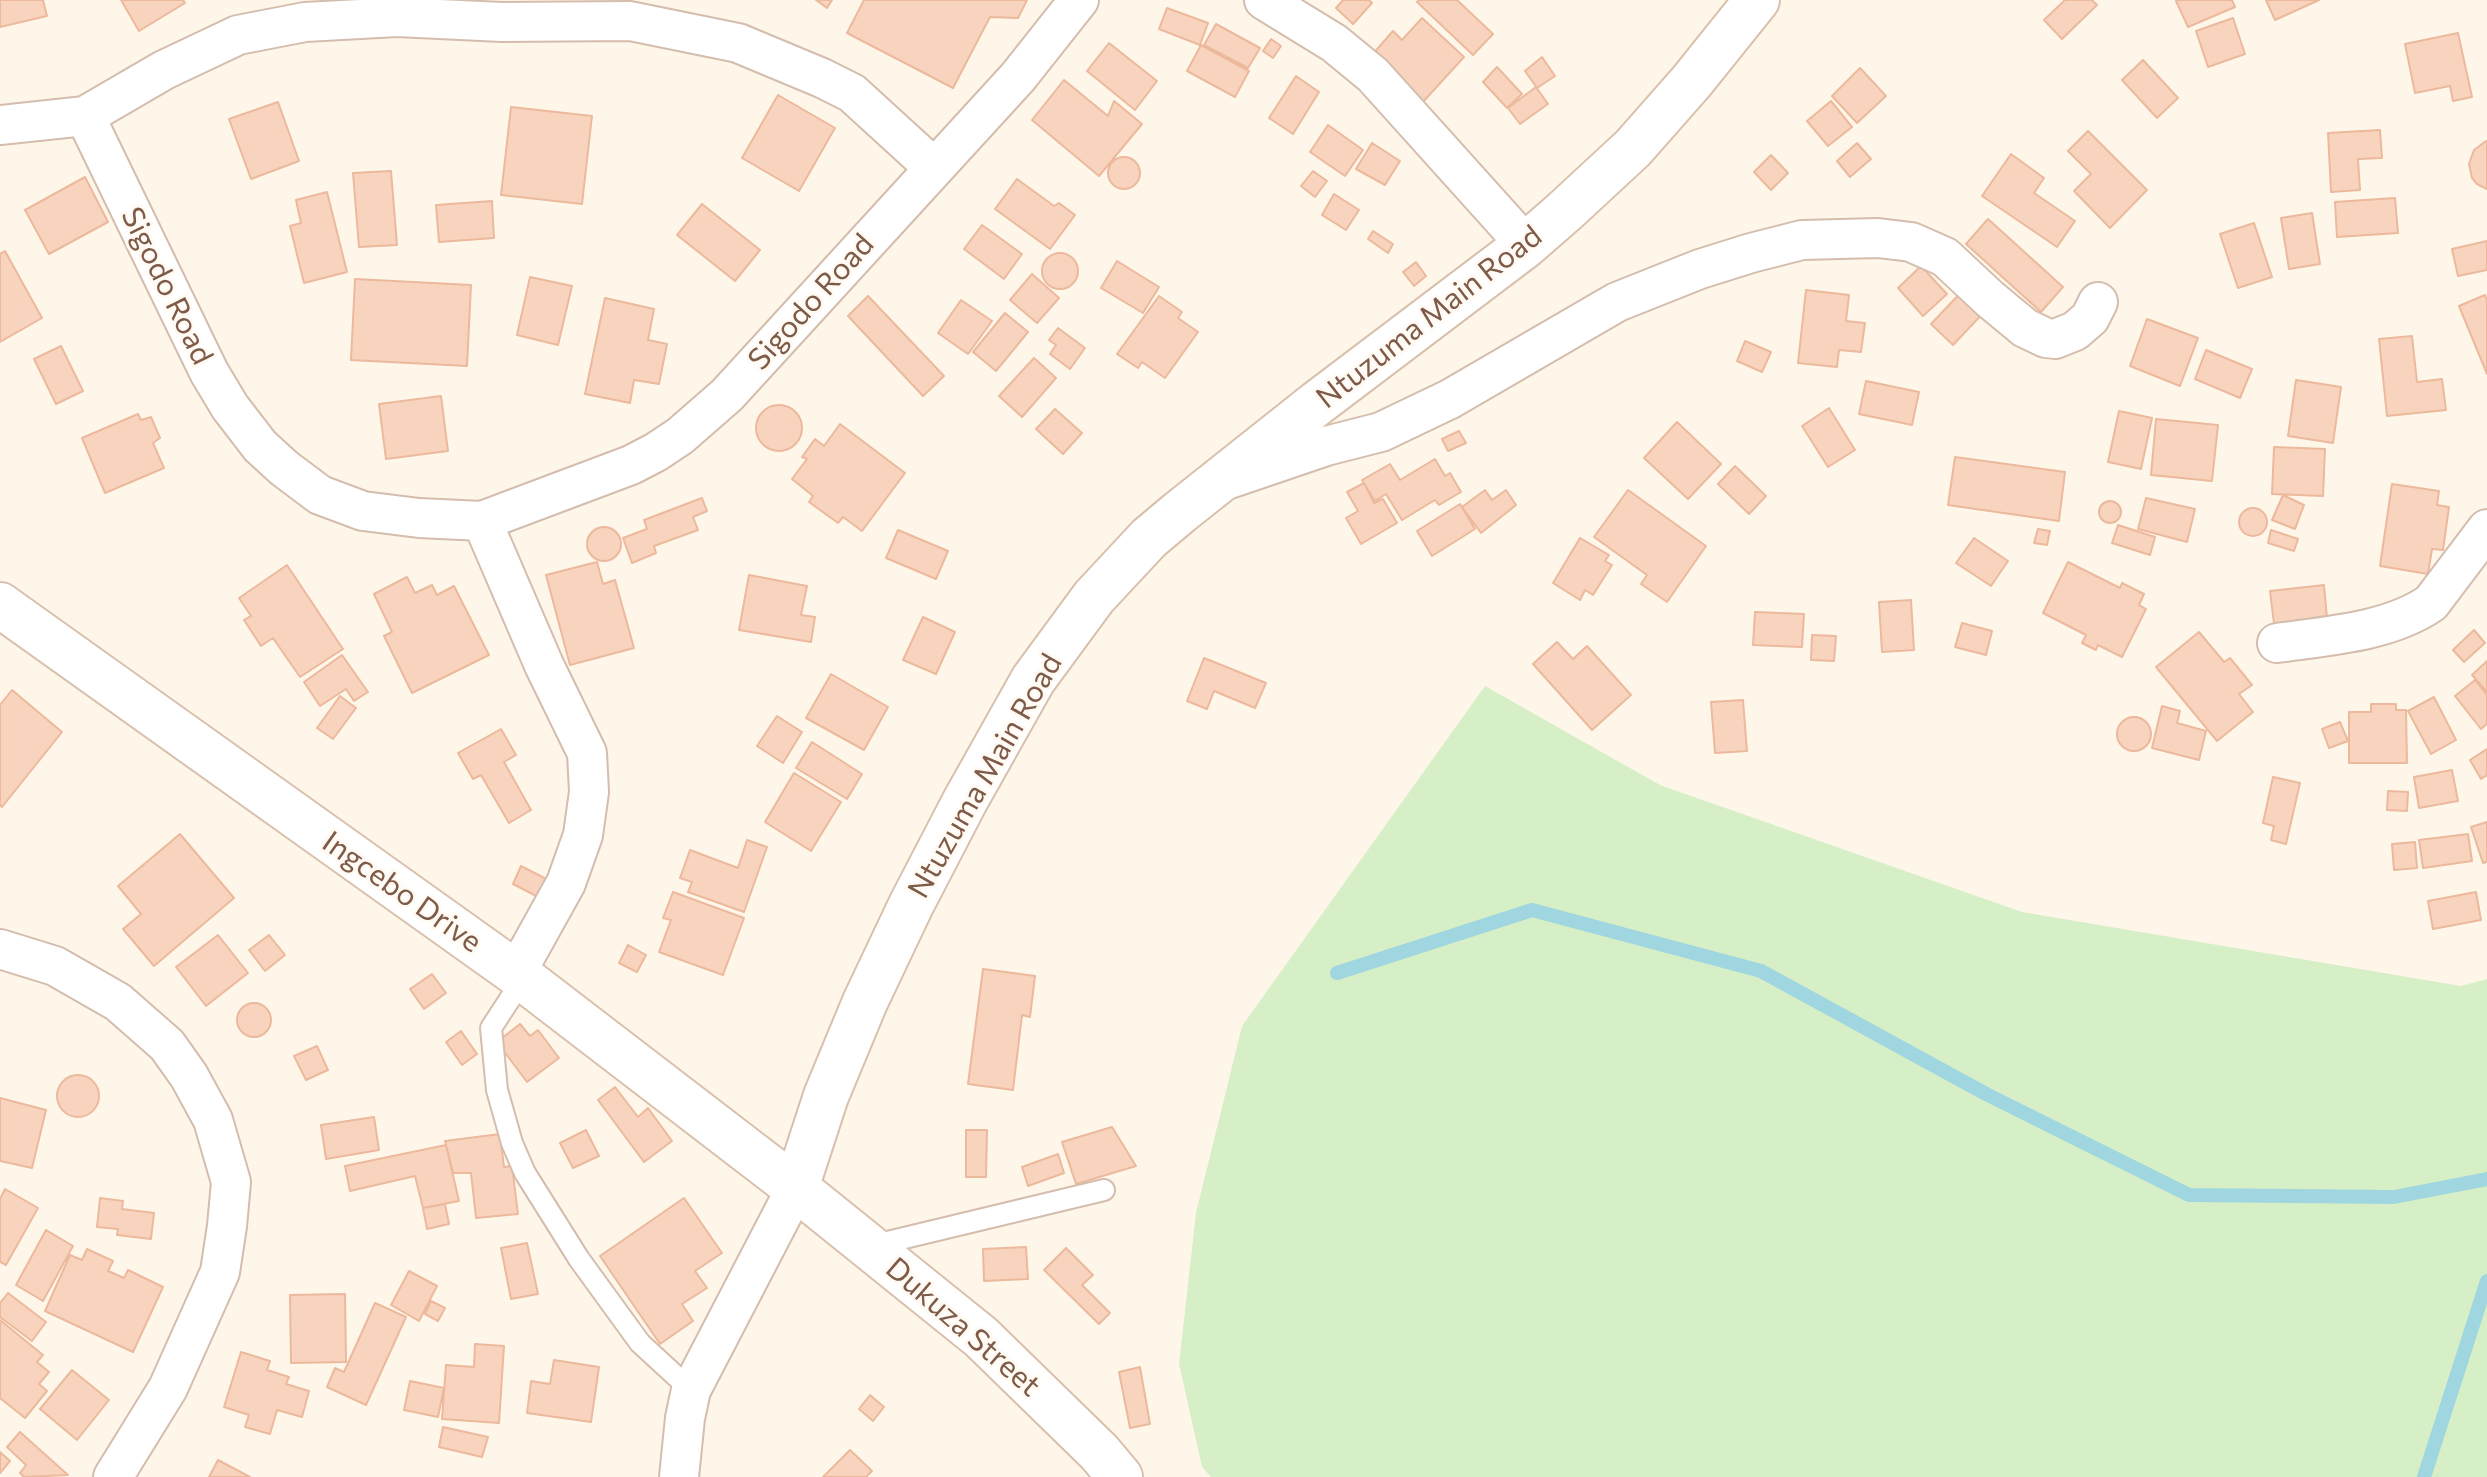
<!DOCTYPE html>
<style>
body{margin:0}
canvas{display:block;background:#fff6ea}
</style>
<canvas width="2487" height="1477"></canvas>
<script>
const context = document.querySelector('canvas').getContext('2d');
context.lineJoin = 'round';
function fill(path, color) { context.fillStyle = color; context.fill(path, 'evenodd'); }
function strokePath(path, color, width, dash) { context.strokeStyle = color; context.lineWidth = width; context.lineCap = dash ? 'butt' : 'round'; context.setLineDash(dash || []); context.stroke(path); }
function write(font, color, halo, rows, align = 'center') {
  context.font = font + ' Commissioner,sans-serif'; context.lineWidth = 6; context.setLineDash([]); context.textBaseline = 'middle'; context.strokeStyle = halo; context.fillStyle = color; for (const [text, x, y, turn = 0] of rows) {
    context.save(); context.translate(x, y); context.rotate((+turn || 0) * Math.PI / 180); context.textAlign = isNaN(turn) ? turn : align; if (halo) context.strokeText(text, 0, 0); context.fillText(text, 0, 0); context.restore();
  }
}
fill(new Path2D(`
 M1485,686L1660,785L2022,912L2461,986L2487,979V1477H1211L1202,1467L1179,1364L1196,1213L1242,1026Z`), '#d7efc6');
strokePath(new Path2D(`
 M1337,973L1532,910L1761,971L1986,1094L2189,1195L2394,1197L2487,1179
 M2424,1477L2487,1281`), '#a0d6df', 14);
const building = new Path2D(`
 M0,0H43L47,16L0,27Z
 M121,0H183L185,3L139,31Z
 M816,0H832L827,8Z
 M864,0H1027L1018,18L990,17L953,88L847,33Z
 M1343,0H1369L1372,3L1353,24L1336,8Z
 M1419,0H1457L1493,34L1473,55L1417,2Z
 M2065,0H2092L2097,5L2062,39L2044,20Z
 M2179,0H2232L2235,7L2188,27L2176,1Z
 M2266,0H2319L2275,20Z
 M1167,8L1208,23L1200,45L1159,29Z
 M1422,18L1464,57L1422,103L1371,56L1393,31L1402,40Z
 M2233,18L2245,54L2208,67L2196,31Z
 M1216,24L1260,48L1248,68L1204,45Z
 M2458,33L2472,97L2453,101L2450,86L2415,93L2405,44Z
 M1271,39L1281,46L1273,58L1263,51Z
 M1109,43L1157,81L1135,110L1087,71Z
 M1201,45L1249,71L1235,97L1187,71Z
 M1542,57L1555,76L1537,88L1525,71Z
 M2143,60L2178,98L2157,118L2122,80Z
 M1497,67L1522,94L1507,108L1483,82Z
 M1860,68L1886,96L1857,123L1832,96Z
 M1296,76L1319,92L1293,134L1269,118Z
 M1064,80L1108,116L1114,101L1142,124L1099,176L1032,120Z
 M1536,87L1548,104L1520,124L1508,108Z
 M778,95L835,128L799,191L742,158Z
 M1831,101L1852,127L1828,146L1807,121Z
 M278,102L299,161L251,179L229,119Z
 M511,107L592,116L582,204L501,195Z
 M1328,125L1363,150L1345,176L1310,152Z
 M2380,130L2382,158L2358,159L2360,190L2331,192L2328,133Z
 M2088,131L2147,190L2110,228L2074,191L2091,174L2068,151Z
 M2486,141H2487V189L2477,184L2472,178L2469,164L2474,150Z
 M1372,143L1400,161L1385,185L1356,169Z
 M1857,143L1871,159L1850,177L1837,161Z
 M2011,154L2044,178L2034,193L2075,221L2057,247L1982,196Z
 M1771,155L1788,173L1771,190L1754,172Z
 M1108 173a16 16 0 1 1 32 0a16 16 0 1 1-32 0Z
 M391,171L397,245L359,247L353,173Z
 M1313,171L1327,181L1315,197L1301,186Z
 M85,177L108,222L49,254L25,210Z
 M1017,179L1054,206L1059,203L1075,215L1050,249L995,209Z
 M327,192L347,272L304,283L290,226L301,223L296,200Z
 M1334,194L1359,210L1346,230L1322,215Z
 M2395,198L2398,233L2337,237L2335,202Z
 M492,201L494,238L439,242L436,205Z
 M702,204L760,250L735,281L677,235Z
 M2312,213L2320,264L2289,269L2281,218Z
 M1988,219L2063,287L2041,312L1966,244Z
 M2254,223L2272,277L2238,288L2220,234Z
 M982,225L1022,254L1004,279L964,249Z
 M1373,231L1393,244L1388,253L1368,239Z
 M2487,241V270L2458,276L2452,249Z
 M5,251L42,318L0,342V254Z
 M1042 271a18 18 0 1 1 36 0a18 18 0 1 1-36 0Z
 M1117,261L1159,287L1143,313L1101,288Z
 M1416,262L1426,276L1414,286L1403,272Z
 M1921,266L1947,294L1923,316L1898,288Z
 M1032,274L1059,298L1037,323L1010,300Z
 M530,277L572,286L558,345L517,335Z
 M355,279L471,285L467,366L351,360Z
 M1966,287L1988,308L1953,345L1931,324Z
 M1806,290L1849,295L1846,321L1865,323L1861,352L1839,350L1837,367L1798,363Z
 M2485,295L2487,301V374L2459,306Z
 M868,296L944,376L923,396L848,316Z
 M1159,296L1182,312L1178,318L1198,332L1165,378L1142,362L1138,368L1117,354Z
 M605,298L654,309L648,340L667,344L659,384L634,380L630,403L585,394Z
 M961,300L992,321L968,354L938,333Z
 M1005,313L1028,332L996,371L973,352Z
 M2147,319L2198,338L2180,386L2130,366Z
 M1058,328L1085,348L1070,369L1050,354L1056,345L1049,340Z
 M2412,336L2417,382L2442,379L2446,410L2387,416L2379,339Z
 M1745,341L1771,352L1762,372L1737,361Z
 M61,346L83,391L56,404L34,359Z
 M2206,350L2252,369L2240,398L2195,379Z
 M1034,358L1056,378L1022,417L999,396Z
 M2296,380L2341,387L2333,443L2288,436Z
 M1866,381L1919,392L1912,425L1859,414Z
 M441,396L448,451L386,459L379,404Z
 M756 428a23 23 0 1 1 46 0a23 23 0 1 1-46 0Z
 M1829,408L1855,450L1828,467L1802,426Z
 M1055,409L1082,433L1063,454L1036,429Z
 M2119,411L2152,418L2141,469L2108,462Z
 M138,414L141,420L151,417L160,438L153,443L164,468L105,493L82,438Z
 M2156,419L2218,425L2212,481L2151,475Z
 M1677,422L1721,464L1688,499L1644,458Z
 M840,424L905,473L862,531L843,517L838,523L809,502L813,496L792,479L807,459L802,457L815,439L824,446Z
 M1459,431L1466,443L1448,451L1442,439Z
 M2274,447L2325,449L2323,496L2272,494Z
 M1955,457L2065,472L2059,521L1948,505Z
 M1435,459L1445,476L1450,473L1461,492L1439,505L1435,500L1402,520L1386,494L1375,501L1362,480L1390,464L1400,480Z
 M1735,466L1766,496L1749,514L1718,484Z
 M1364,483L1374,503L1383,499L1397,523L1361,544L1346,518L1358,511L1347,492Z
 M2392,484L2439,491L2437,505L2449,507L2443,550L2432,549L2428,574L2380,566Z
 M1485,490L1492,500L1506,490L1516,505L1481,533L1462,507Z
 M1628,490L1706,546L1667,602L1641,584L1647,575L1594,537Z
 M2283,495L2304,505L2295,529L2272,520Z
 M702,498L707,511L693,517L698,530L654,546L656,553L632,563L623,538L647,529L644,520Z
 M2146,498L2195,509L2187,542L2138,529Z
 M2099 512a11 11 0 1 1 22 0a11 11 0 1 1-22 0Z
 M1460,504L1475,529L1432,556L1417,531Z
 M2239 522a14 14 0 1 1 28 0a14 14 0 1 1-28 0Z
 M2118,525L2155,537L2150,555L2112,543Z
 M587 544a17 17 0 1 1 34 0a17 17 0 1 1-34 0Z
 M2038,529L2050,531L2047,545L2034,543Z
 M898,530L948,551L936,579L886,558Z
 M2271,530L2298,539L2294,551L2268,543Z
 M1580,538L1609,555L1605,561L1612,565L1593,595L1585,590L1580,600L1553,583Z
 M1974,538L2008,561L1991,586L1956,563Z
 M597,562L603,584L615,580L634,648L570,665L546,575Z
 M2068,562L2120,588L2122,583L2144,594L2139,605L2146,609L2122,657L2098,645L2096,650L2082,643L2086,635L2043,613Z
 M287,565L343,649L300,677L273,638L261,646L244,620L251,616L239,598Z
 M749,575L807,586L801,615L815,617L811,642L739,630Z
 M407,577L415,593L432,585L437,595L454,586L489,655L412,693L384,636L392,632L374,594Z
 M2324,585L2327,618L2274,624L2270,591Z
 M1911,600L1914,650L1882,652L1879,602Z
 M1755,612L1804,614L1802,647L1753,645Z
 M923,617L955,632L936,674L903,660Z
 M1962,623L1992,631L1986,655L1955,647Z
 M2474,630L2485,643L2464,662L2453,650Z
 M2199,632L2224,662L2230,658L2252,685L2239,694L2253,712L2217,741L2156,667Z
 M1812,635L1836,636L1834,661L1811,660Z
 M1557,642L1573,659L1587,646L1631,695L1592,730L1533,664Z
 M342,655L368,692L354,701L346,689L320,706L304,682Z
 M1204,658L1266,683L1255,708L1214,691L1207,709L1187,701Z
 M2487,661V692L2472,675Z
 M831,674L888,707L864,750L806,718Z
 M2475,680L2487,695V724L2481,729L2455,696Z
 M12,690L62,732L2,807L0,805V705Z
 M340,696L356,708L333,739L317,728Z
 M2434,697L2456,740L2431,754L2408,711Z
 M1743,700L1747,751L1715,753L1711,702Z
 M2371,704H2396V710H2406L2407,763H2349V712H2371Z
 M2162,706L2180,711L2177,723L2206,731L2199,760L2152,748Z
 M777,716L802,732L783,763L757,746Z
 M2117 734a17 17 0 1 1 34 0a17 17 0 1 1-34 0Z
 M2340,722L2348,741L2329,748L2322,729Z
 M501,729L516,755L504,762L531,810L509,823L481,775L473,779L458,753Z
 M812,742L862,774L847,799L796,768Z
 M2487,749V775L2481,779L2470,760Z
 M2452,770L2458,801L2419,808L2414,777Z
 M794,773L841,802L811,851L765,822Z
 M2273,777L2300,783L2286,844L2271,840L2274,826L2263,823Z
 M2388,791L2408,792L2407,811L2387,810Z
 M2487,822V862L2483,863L2471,827Z
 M180,834L234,898L154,966L123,929L141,914L118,886Z
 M2468,834L2472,861L2423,868L2419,840Z
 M747,840L767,847L744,912L688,892L692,882L680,878L690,850L738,868Z
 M2415,842L2417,868L2394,870L2392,844Z
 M521,866L556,884L548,902L513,884Z
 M673,892L744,918L723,975L659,952L671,920L663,918Z
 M2476,892L2481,920L2433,929L2428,901Z
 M218,935L248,973L206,1006L176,967Z
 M269,935L285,955L265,971L249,950Z
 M628,945L646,955L637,972L619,963Z
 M983,969L1035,976L1030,1017L1022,1015L1013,1090L968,1084Z
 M432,974L446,993L424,1009L410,989Z
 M237 1020a17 17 0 1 1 34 0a17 17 0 1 1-34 0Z
 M520,1024L530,1036L538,1030L559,1058L527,1082L497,1042Z
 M461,1031L477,1054L462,1065L446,1042Z
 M317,1046L328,1070L306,1080L294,1056Z
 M57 1096a21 21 0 1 1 42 0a21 21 0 1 1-42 0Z
 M615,1087L638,1117L648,1108L672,1141L644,1162L598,1100Z
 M0,1098L46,1110L32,1168L0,1161Z
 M374,1117L379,1150L326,1159L321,1125Z
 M1112,1127L1136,1166L1076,1184L1062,1142Z
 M586,1130L599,1156L573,1168L560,1143Z
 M966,1130H987L986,1177H966Z
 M500,1134L504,1167L512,1166L518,1214L476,1218L471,1173H453L445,1141Z
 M446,1145L459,1201L423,1208L415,1176L350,1191L345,1166Z
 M1058,1154L1064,1173L1028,1186L1022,1167Z
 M5,1189L38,1208L6,1265L0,1262V1199Z
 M100,1198L123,1201L122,1209L154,1213L151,1239L117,1235L118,1229L97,1227Z
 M684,1198L722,1253L695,1271L707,1288L682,1304L693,1321L660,1344L600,1256Z
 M445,1204L449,1224L427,1229L423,1208Z
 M46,1230L73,1246L43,1301L16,1285Z
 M527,1243L538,1294L511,1299L501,1248Z
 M1026,1247L1028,1279L984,1281L983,1249Z
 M1066,1248L1093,1275L1082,1285L1110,1313L1099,1324L1044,1270Z
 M87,1249L113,1261L108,1271L124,1278L128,1270L163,1287L133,1352L45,1311L70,1255L82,1260Z
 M409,1271L437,1286L419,1321L391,1305Z
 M8,1293L46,1322L32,1341L0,1317V1303Z
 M345,1294L346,1362L291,1363L290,1295Z
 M431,1301L445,1308L438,1321L425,1314Z
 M375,1303L406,1317L366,1405L327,1387L335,1368L344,1372Z
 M0,1320L43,1355L37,1362L49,1372L39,1384L47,1391L25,1418L0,1398Z
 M475,1344L504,1346L499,1423L442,1419L446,1365L474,1367Z
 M241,1352L270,1361L267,1370L289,1377L286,1384L309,1391L302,1417L277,1410L270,1434L245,1427L249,1415L224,1407Z
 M554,1360L599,1367L591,1422L527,1413L531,1381L550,1384Z
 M1140,1367L1150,1424L1130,1428L1119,1372Z
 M72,1370L109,1400L77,1440L40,1409Z
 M410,1381L444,1388L438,1417L404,1410Z
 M870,1395L884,1407L873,1421L859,1409Z
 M443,1427L488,1437L482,1457L439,1447Z
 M20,1432L68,1475L24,1477L20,1473L26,1465L7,1447Z
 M850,1450L872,1471L866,1477H823Z
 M0,1452L10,1461L0,1473Z
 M218,1460L250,1477H209Z`);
fill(building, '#f8d4be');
strokePath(building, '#ecb99c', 2);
const lane = new Path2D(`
 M523,979L491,1028L497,1090L512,1143L525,1173L579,1259L640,1343L691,1390
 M871,1246L1104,1190`);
const street = new Path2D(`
 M1264,0L1334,43L1373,75L1526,245
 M85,116L209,372L230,407L260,446L284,468L320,495L363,511L419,518L482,521L631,465L656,452L680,436L727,395L1018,77L1079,0
 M0,125L85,116L164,70L238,35L305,22L397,17L502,22L630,21L738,43L822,78L852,93L933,167
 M1229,479L1326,446L1381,432L1450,399L1617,302L1700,269L1751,253L1802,240L1878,238L1911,242L1945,257L1990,299L2025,328L2046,338L2055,339L2075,331L2090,318L2098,302
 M482,521L544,665L587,753L589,792L583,835L566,883L516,973
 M2277,643C2327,636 2389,632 2431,603L2487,529
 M0,949L55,966L118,1002L167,1045L189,1076L213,1120L231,1182L227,1226L220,1272L168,1388L113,1477
 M679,1477L685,1418L691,1390L796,1188`);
const secondary = new Path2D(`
 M0,605L516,973L796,1188L981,1337L1099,1452L1120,1477
 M796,1188L826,1096L865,1002L911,905L965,801L1033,680L1094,597L1149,538L1180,512L1316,404L1526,245L1565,211L1633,148L1692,81L1757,0`);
strokePath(lane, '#d4bdad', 24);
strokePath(street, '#d4bdad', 42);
strokePath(secondary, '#d9c0ac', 48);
strokePath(lane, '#fff', 20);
strokePath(street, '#fff', 38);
strokePath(secondary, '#fff', 44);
write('30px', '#7e5b49', '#fffaf3', [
 ["Sigodo Road",167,286,64],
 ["Sigodo Road",811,302,-48],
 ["Ntuzuma Main Road",1429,317,-38],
 ["Ntuzuma Main Road",985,776,-60],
 ["Ingcebo Drive",402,892,35],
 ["Dukuza Street",963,1327,41]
]);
</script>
